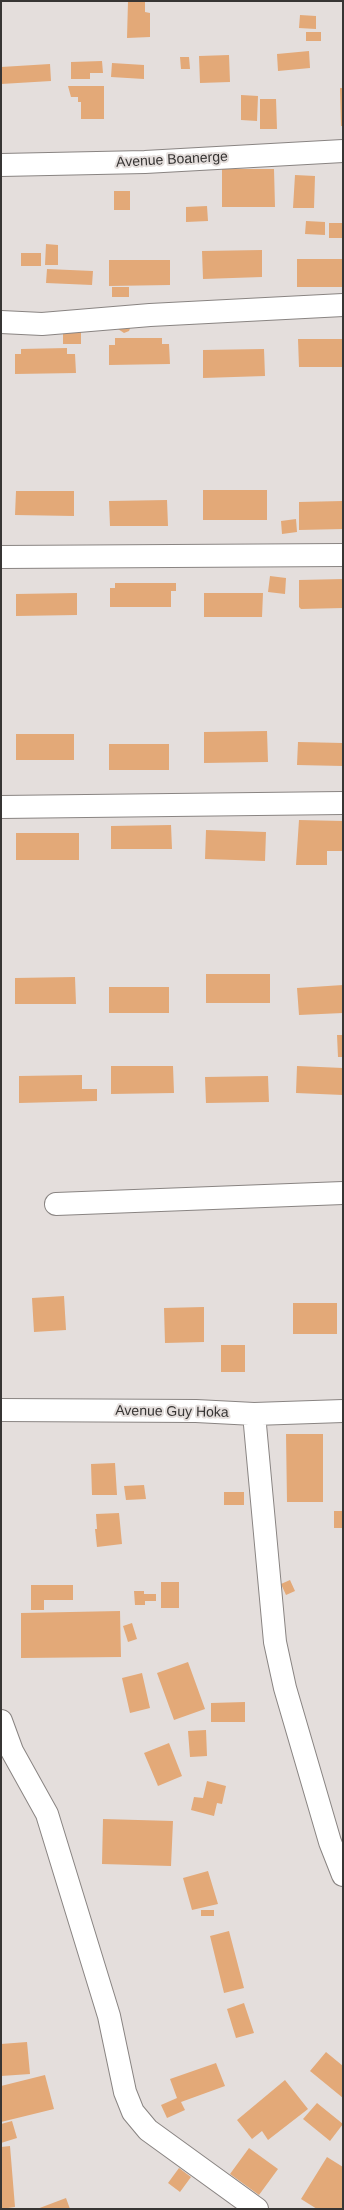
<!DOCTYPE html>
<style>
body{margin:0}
#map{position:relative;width:344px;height:2210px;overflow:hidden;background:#e4dedc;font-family:Arial,sans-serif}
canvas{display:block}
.frame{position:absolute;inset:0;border:2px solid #373534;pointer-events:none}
</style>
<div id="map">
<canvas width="344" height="2210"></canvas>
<div class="frame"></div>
</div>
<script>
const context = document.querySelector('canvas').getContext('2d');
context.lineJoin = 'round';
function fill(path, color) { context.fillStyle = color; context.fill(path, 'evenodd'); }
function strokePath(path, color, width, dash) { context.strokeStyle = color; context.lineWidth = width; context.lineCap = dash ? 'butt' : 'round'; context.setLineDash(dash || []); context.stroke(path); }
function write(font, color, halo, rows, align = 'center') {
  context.font = font + ' Arial,sans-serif'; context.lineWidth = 4; context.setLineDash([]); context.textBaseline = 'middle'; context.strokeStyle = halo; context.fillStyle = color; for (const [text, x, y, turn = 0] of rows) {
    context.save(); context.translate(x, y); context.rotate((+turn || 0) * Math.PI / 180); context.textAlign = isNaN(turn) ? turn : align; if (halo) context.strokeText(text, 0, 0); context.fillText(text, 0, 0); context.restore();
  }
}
fill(new Path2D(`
 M128,1H145V12L150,13V37L127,38Z
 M300,15L316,16V29L299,28Z
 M306,32H321V41H306Z
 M309,51L310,68L278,71L277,54Z
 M229,55L230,82L200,83L199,56Z
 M180,57H189L190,69H181Z
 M102,61L103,73H90V79H71V62Z
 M112,63L144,65V79L111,77Z
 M50,64L51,81L1,84V67Z
 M68,86H104V119H81V102H78V97H71Z
 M340,88H343V126H341Z
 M241,95L258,96L257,121L241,120Z
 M260,99H276L277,129H260Z
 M222,169H274L275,207H222Z
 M295,175L315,176L314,208H293Z
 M114,191H130V210H114Z
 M207,206L208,221L186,222V207Z
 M306,221L325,222V235L305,234Z
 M329,223H343V238H329Z
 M46,244L58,245V265H45Z
 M262,250V277L203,279L202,251Z
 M21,253H41V266H21Z
 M297,259H343V287H297Z
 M109,260H170V285L109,286Z
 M47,269L93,271L92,285L46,283Z
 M112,287H129V297H112Z
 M131,326L129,331L124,333L118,329Z
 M63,328H81V344H63Z
 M115,338H162V344H169L170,364L109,365V345H115Z
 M298,339H343V367H299Z
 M67,348V354H75L76,373L15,374V354H21V349Z
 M264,349L265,376L203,378V350Z
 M203,490H267V520H203Z
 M16,491H74V516L15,515Z
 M167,500L168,526H110L109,501Z
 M343,501V529L299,530V502Z
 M296,519L297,532L282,534L281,521Z
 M270,576L286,578L285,594L268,592Z
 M343,579V608L301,609L299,607V580Z
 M115,583H176V591H171V607H110V588H115Z
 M77,593V615L16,616V594Z
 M204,593H263L262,617H204Z
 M267,731L268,762L204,763V732Z
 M16,734H74V760H16Z
 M298,742L343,743V766L297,765Z
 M109,744H169V770H109Z
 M299,820L343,821V851H327V865H296Z
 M171,825L172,849H111V826Z
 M206,830L266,832L265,861L205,859Z
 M16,833H79V860H16Z
 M206,974H270V1003H206Z
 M75,977L76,1004H15V978Z
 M343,985V1013L299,1015L297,988Z
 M109,987H169V1013H109Z
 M337,1035H343V1057H338Z
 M111,1066H173L174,1093L111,1094Z
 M297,1066L343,1068V1095L296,1093Z
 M82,1075V1089H97V1101L19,1103V1076Z
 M268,1076L269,1102L206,1103L205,1077Z
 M64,1296L66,1330L34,1332L32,1298Z
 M293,1303H337V1334H293Z
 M204,1307V1342L165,1343L164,1308Z
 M221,1345H245V1372H221Z
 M286,1434H323V1502H287Z
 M115,1463L117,1495H92L91,1464Z
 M144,1485L146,1499L126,1500L124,1486Z
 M224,1492H244V1505H224Z
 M334,1511H343V1528H334Z
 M119,1513L122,1544L97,1547L95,1529H97L96,1514Z
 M290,1580L295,1591L286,1595L281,1584Z
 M161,1582H179V1608H161Z
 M31,1585H73V1600H44V1610H31Z
 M134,1591H144V1594H156V1601H145V1605H135Z
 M120,1611L121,1657L21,1658V1613Z
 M132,1623L137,1639L128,1642L123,1626Z
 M188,1662L205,1709L174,1720L157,1673Z
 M142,1673L150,1708L130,1713L122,1678Z
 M245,1702V1722H211V1703Z
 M206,1730L207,1756L190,1757L188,1731Z
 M169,1743L182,1776L158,1786L144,1753Z
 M207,1781L226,1786L222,1804L217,1803L214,1816L191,1810L194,1797L203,1798Z
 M103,1819L173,1821L171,1866L102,1864Z
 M208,1871L218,1904L192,1910L183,1878Z
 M201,1910H214V1916H201Z
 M229,1931L244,1988L224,1993L210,1936Z
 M244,2003L254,2033L236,2038L227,2009Z
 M27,2042L30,2074L1,2076V2044Z
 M326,2052L343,2066V2098L310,2071Z
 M216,2063L225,2086L181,2102L185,2110L167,2118L161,2105L177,2098L170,2079Z
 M45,2075L54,2109L1,2122V2086Z
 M285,2080L308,2109L268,2140L262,2131L252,2139L237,2120Z
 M317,2103L343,2124L330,2141L303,2119Z
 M12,2121L17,2138L1,2143V2124Z
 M10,2146L15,2207L1,2209V2147Z
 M249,2148L278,2169L259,2195L230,2174Z
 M327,2157L343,2167V2209H317L301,2199Z
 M179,2168L191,2177L180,2192L168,2183Z
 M66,2198L70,2209H37Z`), '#e3a978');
const minor = new Path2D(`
 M1,165L145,162L343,151
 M1,322L42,324L150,315L343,305
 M1,557L343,555
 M1,807L343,803
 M56,1204L343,1193
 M1,1410L196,1411L254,1414L343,1411
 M254,1414L275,1642L285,1688L330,1842L343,1875
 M1,1721L12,1751L47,1814L109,2016L125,2092L133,2112L148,2130L257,2209`);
strokePath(minor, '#898482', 24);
strokePath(minor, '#fff', 22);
write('14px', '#373534', '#e4dedc', [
 ["Avenue Boanerge",172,160,-3],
 ["Avenue Guy Hoka",172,1412,1]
]);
</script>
